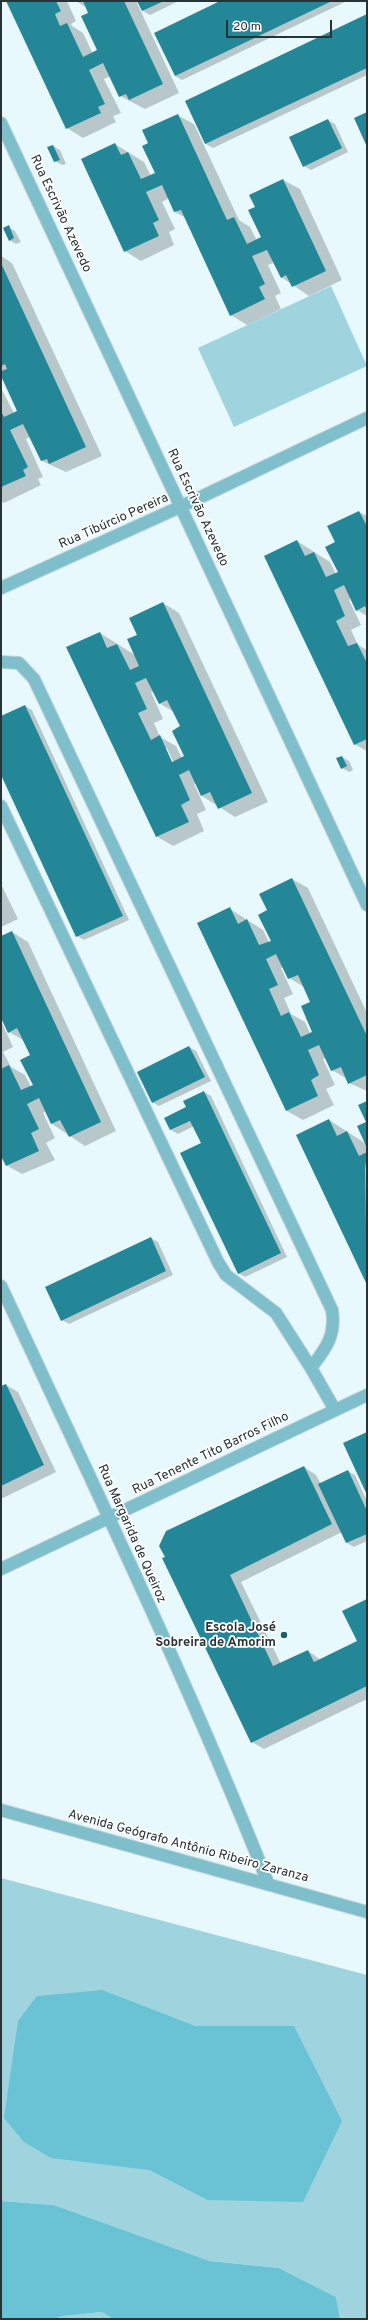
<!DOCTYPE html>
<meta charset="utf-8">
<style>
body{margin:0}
#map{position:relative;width:368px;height:2320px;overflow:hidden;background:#e7f9fd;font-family:Overpass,sans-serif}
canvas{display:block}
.frame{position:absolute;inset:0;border:2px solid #283336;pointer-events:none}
.scale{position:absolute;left:226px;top:20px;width:106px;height:18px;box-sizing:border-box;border:2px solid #283336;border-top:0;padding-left:5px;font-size:12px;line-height:14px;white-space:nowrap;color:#283336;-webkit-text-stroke:3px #fff;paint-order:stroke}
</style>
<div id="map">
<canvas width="368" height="2320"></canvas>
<div class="frame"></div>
<div class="scale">20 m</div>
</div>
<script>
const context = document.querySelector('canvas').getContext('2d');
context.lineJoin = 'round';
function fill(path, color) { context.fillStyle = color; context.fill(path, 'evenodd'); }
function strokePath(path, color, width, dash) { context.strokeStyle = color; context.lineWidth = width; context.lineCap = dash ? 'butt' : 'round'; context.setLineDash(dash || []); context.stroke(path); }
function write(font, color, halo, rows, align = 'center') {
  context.font = font + ' Overpass,sans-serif'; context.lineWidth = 3.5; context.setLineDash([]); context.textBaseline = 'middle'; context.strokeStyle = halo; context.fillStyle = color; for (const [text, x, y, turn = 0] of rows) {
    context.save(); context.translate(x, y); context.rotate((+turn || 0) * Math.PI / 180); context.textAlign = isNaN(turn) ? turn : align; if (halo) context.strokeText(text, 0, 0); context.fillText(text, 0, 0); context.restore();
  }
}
fill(new Path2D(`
 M331,286L367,366L234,427L198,348Z
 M1,1878L367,1975V2319H340L336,2297L279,2268L210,2261L54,2205L1,2201ZM103,1990L196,2026H294L207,2200L149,2170Z
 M102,2312L113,2319H54L63,2316Z`), '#9fd4df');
fill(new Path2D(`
 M103,1990L196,2026H294L342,2121L303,2202L207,2200L149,2170L51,2158L24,2142L4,2118L18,2021L37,1996Z
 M1,2201L54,2205L210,2261L279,2268L336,2297L340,2319H113L102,2312L63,2316L54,2319H1Z`), '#69c3d5');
fill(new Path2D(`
 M7,1H67L76,21L71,24L72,26L83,33L93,54L99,51L89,14L87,8L76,1H136L179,93L145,109L120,96L111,76L104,79L121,113L113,116L116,122L83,138L67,128Z
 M138,1H179L150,15L143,11Z
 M223,1H347L182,80L175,76Z
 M367,15V75L213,148L206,144L186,102Z
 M177,115L194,124L239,220L250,227L257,241L262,238L256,208L250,195L283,180L300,189L342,280L309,296L281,277L274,263L268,265L281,293L275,296L281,309L247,325L231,315L186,218L175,212L169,198L162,202L175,229L169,232L174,245L141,261L125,251L115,144L144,162L151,176L156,173L149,143Z
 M328,120L335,124L348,152L311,170L304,166Z
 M53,146L60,150L66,164L62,165L55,161Z
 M8,227L15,231L21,242L16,244L9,240Z
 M1,256L12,263L102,456L66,472L42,461L30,437L26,439L43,477L38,479L41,485L4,503L1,501V388L14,413L19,411L1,374L4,371L1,369Z
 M359,512L367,516V616L357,610L351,598L349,600L361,625L351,630L358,645L367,650V751L354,744L297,541L330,562L336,574L339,573L337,542L328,526Z
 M163,603L179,613L268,802L235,817L202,796L196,783L194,784L206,810L197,814L204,831L173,846L156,836L100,633L135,655L138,636ZM154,691L159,703L174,712L181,727L185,756L182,758L176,746L160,737L154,723L163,719L151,692ZM165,748H167L175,766L173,767Z
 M25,706L32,710L129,920L84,940L77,936L1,773V711L3,716Z
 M342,757L349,761L353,770L349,772L342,768Z
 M292,879L308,888L367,1013V1091L349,1083L347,1079L332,1070L326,1058L323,1059L335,1085L326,1089L334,1105L303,1120L287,1111L198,924L230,909L263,930L269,942L272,941L268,911ZM284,967L289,978L304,987L311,1003L313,1032L310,1033L305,1022L291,1014L284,998L293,994L281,968Z
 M1,884L18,919L1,927Z
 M12,932L28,942L116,1131L85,1146L52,1124L46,1111L43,1113L55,1138L46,1143L55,1160L22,1174L6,1165L1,1154V937ZM3,1020L9,1032L25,1041L32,1056L34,1085L31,1087L25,1075L11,1067L3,1052L13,1047L1,1021Z
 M189,1047L196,1051L211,1081L159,1106L152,1102Z
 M204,1092L211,1096L287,1257L245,1277L238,1273L202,1144L194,1126L178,1134L171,1130L188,1108Z
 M329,1120L365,1143L367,1123V1282L298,1135Z
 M151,1238L158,1242L173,1275L69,1324L62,1320Z
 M6,1385L18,1392L56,1472L1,1499V1387Z
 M304,1467L316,1475L321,1484L348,1471L355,1475L367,1501V1541L354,1547L347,1543L342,1532L241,1582L281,1664L308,1651L321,1660L358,1642L367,1600V1699L264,1749L252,1742L164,1559Z`), '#0003');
fill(new Path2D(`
 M6,1H56L61,11L55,14L60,26L67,23L83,57L97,50L81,16L88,13L83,1H124L163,84L129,100L126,94L119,97L103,63L89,70L105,104L98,107L101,113L66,129Z
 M137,1H164L142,11Z
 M220,1H332L175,76L154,33Z
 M367,14V68L205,144L185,101Z
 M367,112V147L354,118Z
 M178,114L227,220L234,217L247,244L261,237L248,210L255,207L249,195L283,179L326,271L292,287L286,275L281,278L267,250L252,256L265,284L259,287L265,299L230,316L181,210L174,212L162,185L146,192L159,220L153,223L159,236L124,252L81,159L115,143L121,155L128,152L141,179L155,173L142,146L148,143L142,130Z
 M328,119L342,148L303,167L289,137Z
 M53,145L60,160L54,162L47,147Z
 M9,225L14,238L9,241L3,228Z
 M1,263L86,447L49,464L47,459L41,461L23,424L10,430L28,467L23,470L26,476L1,487V411L4,417L17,411L1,376V371L7,369L5,364L1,366Z
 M359,511L367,526V610L365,606L356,611L344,585L334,590L345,616L336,621L348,646L357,643L367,663V739L354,745L264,556L297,540L305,556L314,552L326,577L338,572L325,547L335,542L327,526Z
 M163,602L252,793L218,809L210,792L201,796L189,770L179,775L190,800L181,805L189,822L156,837L66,647L100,632L107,648L117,644L130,670L139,666L127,639L137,635L129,618ZM146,678L159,704L167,700L180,726L172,731L184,756L172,762L160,735L151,740L138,713L147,709L135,683Z
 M25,705L123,916L76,937L1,775V716Z
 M342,756L347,766L341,769L336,758Z
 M292,878L367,1036V1075L348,1084L341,1067L331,1071L319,1045L308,1050L319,1075L311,1080L318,1096L286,1111L197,923L230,907L238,924L247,919L259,945L271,941L258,915L267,910L259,894ZM276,954L288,979L298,975L310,1002L301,1006L312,1032L301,1037L289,1012L281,1016L269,989L278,985L266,959Z
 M12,931L101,1122L69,1137L60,1120L51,1124L39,1098L27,1104L39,1129L31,1133L39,1151L6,1166L1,1156V1069L9,1065L21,1090L33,1085L20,1060L30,1055L17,1028L8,1033L1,1018V936Z
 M189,1046L205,1077L152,1103L137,1072Z
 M204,1091L281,1253L238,1274L180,1153L201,1143L190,1121L170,1130L164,1118L186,1107L183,1101Z
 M367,1101V1148L357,1126L366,1122L358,1105Z
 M329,1119L337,1136L347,1131L359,1156L367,1152L365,1169L367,1285L296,1135Z
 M151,1237L166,1271L61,1321L45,1287Z
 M6,1384L44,1465L1,1486V1386Z
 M367,1432V1495L343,1443Z
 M304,1466L332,1524L230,1575L273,1666L308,1650L314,1662L357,1641L342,1611L367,1599V1686L251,1743L162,1558L165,1557L159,1546L166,1531Z
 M348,1470L367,1511V1534L346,1543L318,1484Z`), '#248798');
const service = new Path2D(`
 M1,662L19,663L34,679L332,1310C336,1336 326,1348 311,1368
 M1,806L218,1262L226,1275L276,1313L311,1368L335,1410`);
const minor = new Path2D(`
 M1,123L367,905
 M1,588L182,506L367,418
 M1,1286C93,1484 188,1681 268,1883
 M1,1569L367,1395
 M1,1810L367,1912`);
strokePath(service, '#c5d5d9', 14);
strokePath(minor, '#c5d5d9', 14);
strokePath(service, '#7fbfcc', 12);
strokePath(minor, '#7fbfcc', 12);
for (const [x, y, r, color] of [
 [284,1635,4,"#15616d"]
]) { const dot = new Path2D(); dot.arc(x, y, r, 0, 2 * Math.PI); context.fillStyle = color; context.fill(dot); strokePath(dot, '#fff', 1.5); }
write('13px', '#283336', '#fff', [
 ["Rua Escrivão Azevedo",60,214,65],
 ["Rua Escrivão Azevedo",197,508,65],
 ["Rua Tibúrcio Pereira",114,522,-24],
 ["Rua Tenente Tito Barros Filho",211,1454,-26],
 ["Rua Margarida de Queiroz",131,1534,66],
 ["Avenida Geógrafo Antônio Ribeiro Zaranza",188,1847,15]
]);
write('bold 13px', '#283336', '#fff', [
 ["Escola José",276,1628],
 ["Sobreira de Amorim",276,1643]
], 'right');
</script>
